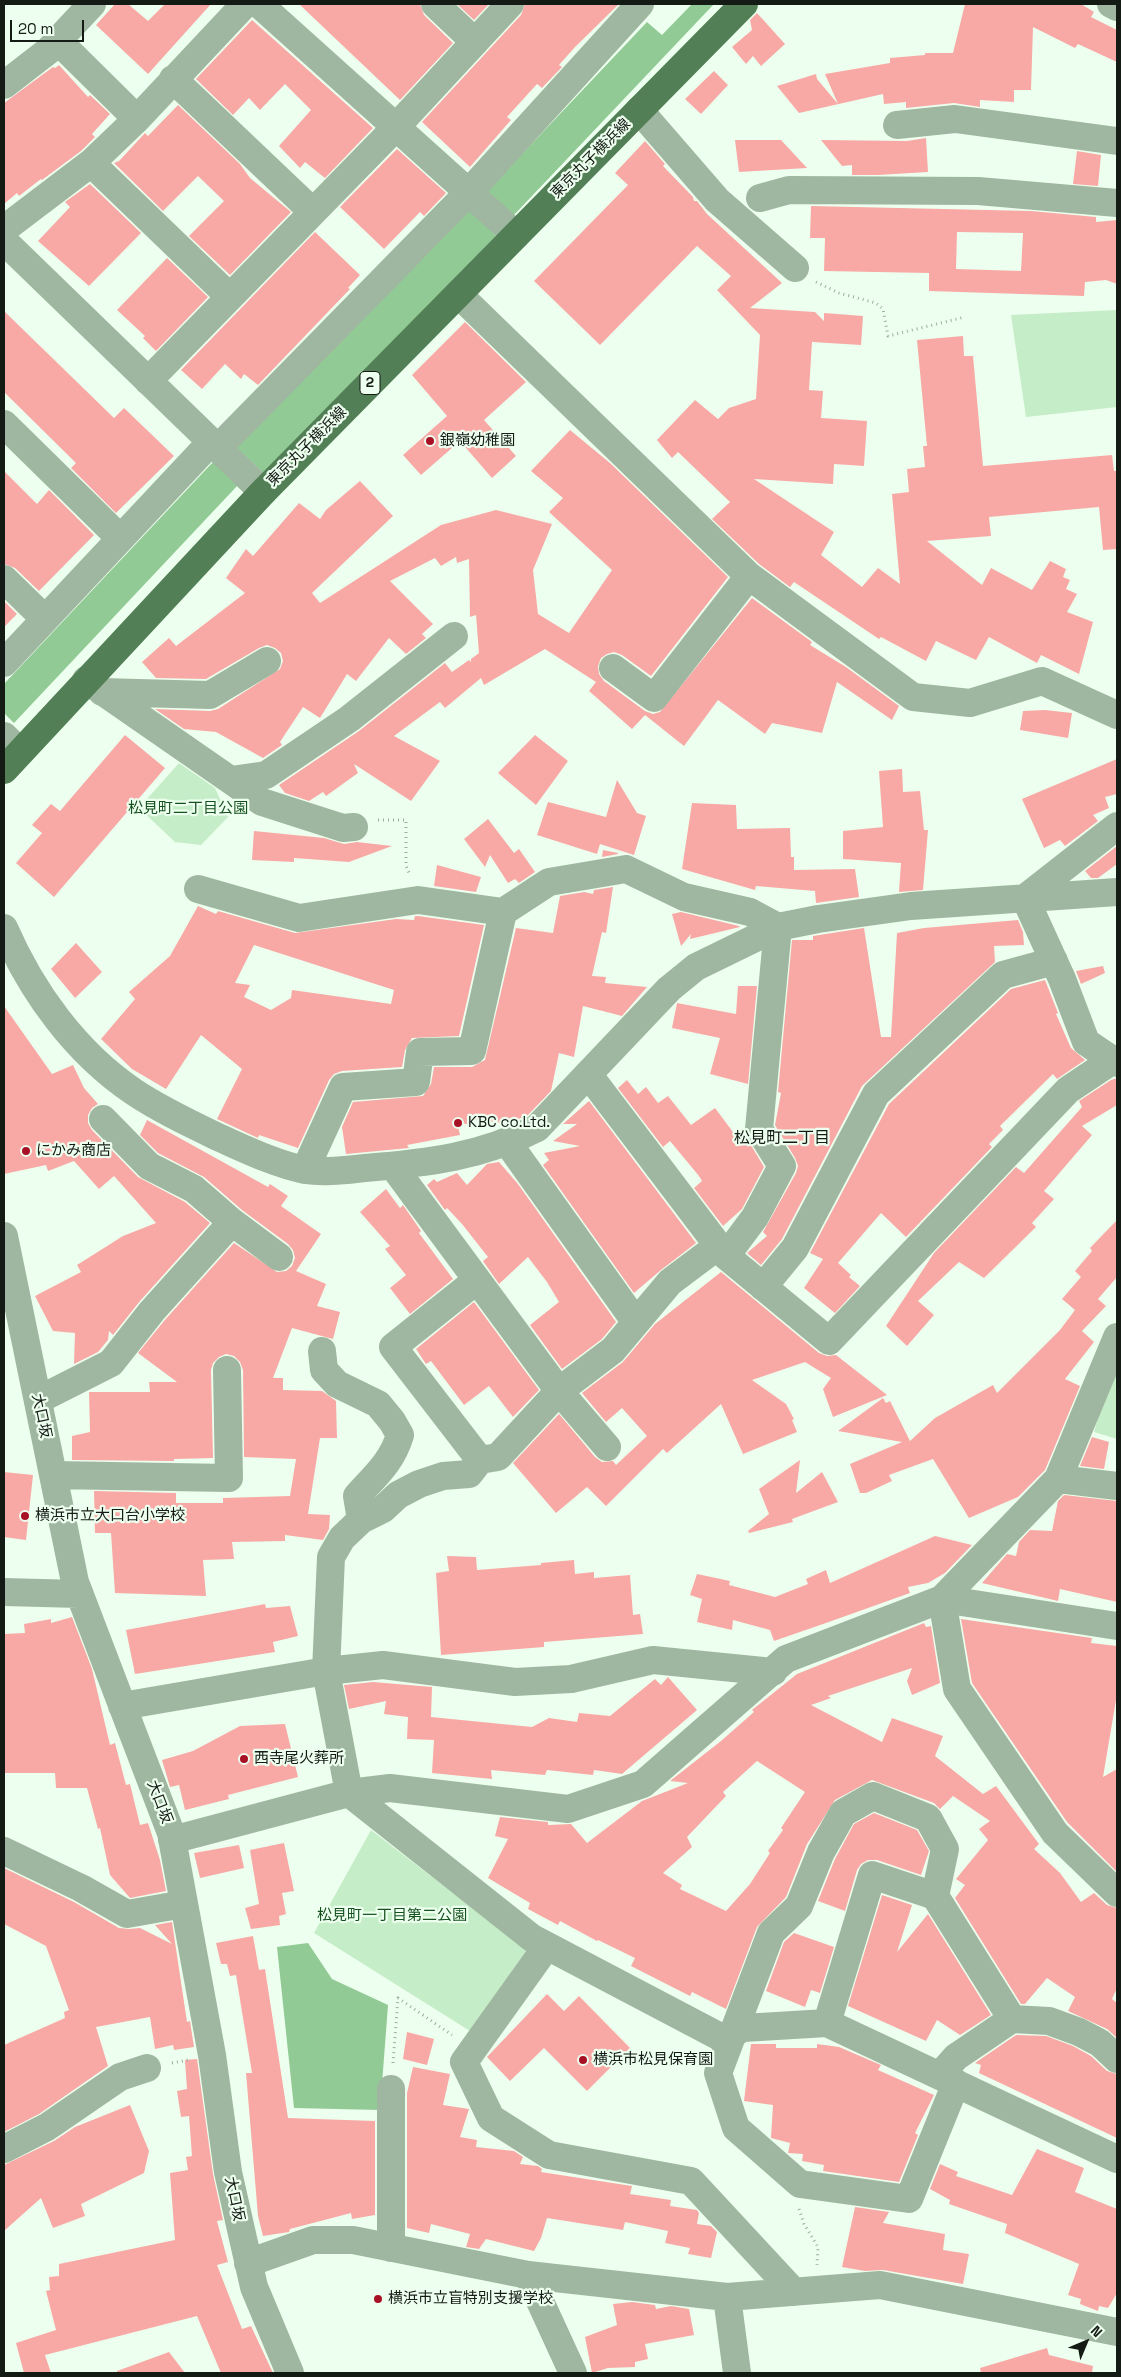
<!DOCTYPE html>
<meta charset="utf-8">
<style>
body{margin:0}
#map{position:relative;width:1121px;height:2377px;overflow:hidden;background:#edffee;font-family:"Space Grotesk",sans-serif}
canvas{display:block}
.frame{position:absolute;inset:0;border:5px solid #141a14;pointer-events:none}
.north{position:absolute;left:1061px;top:2317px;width:50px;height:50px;-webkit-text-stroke:4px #edffee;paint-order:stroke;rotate:45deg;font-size:14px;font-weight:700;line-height:20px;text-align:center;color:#141a14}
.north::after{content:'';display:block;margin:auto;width:18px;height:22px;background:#141a14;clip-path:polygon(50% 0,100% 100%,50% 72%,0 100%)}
.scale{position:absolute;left:10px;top:20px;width:74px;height:22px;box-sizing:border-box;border:2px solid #141a14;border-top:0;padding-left:6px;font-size:15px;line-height:18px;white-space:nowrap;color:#141a14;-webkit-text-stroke:4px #edffee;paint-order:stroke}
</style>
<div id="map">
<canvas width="1121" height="2377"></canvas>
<div class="frame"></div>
<div class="north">N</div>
<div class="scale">20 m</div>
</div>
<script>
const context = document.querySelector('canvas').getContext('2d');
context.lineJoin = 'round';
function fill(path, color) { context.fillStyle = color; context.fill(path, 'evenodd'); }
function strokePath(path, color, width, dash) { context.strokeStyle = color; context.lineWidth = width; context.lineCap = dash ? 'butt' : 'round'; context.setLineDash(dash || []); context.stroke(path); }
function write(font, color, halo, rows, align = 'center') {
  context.font = font + ' "Space Grotesk","Noto Sans JP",sans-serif'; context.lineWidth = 4.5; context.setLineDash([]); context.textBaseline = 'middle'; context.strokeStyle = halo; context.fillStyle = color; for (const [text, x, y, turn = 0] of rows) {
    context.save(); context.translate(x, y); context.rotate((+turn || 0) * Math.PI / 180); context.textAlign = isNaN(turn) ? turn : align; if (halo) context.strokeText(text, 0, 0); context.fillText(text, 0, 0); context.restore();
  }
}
fill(new Path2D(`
 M1117,310V407L1026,417L1011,315Z
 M179,763L215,788L228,817L201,845L175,842L139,808Z
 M1117,1352V1439L1094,1432Z
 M371,1830L475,1910L529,1947L470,2031L314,1933Z`), '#c5edc7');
fill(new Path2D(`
 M692,4H714L513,216L487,191L647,22L662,35Z
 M470,209L496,236L263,473L236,447Z
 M213,462L238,485L14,723L4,713V684Z
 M308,1943L332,1979L388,2005L380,2110L294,2108L277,1947Z`), '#92ca95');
fill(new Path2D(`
 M115,4H128L148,21L165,4H211L148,74L96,25Z
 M299,4H420L424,15L453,43L400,100Z
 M457,4H489L474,20Z
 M525,4H619L575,47L559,65L562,67L542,88L537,84L507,117L511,120L470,167L422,122L521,15Z
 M965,4H1081L1094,12L1091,17L1117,30V62L1078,44L1075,48L1033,27L1031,90H1014V102L980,100V107L954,103L906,108V102L884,104L883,94L799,113L777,86L816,74L817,79L838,104L825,74L890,63V58L925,55V53H953Z
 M757,13L785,44L761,66L753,56L746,64L732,47L752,30L750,20Z
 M252,20L373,128L325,178L305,162L300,168L279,146L311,110L285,84L260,110L249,98L233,115L196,79Z
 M59,65L88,97L90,95L110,114L92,134L95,137L81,151L42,180L41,179L19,196L17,193L4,204V103L53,67L55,68Z
 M714,71L728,85L701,114L685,99Z
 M178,105L240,164L250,178L291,212L230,275L189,236L224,201L198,176L163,211L114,163L119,161L145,133L148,136Z
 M926,138L928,172L878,175H852V165L842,166L821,140L907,141Z
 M735,140H781L807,168L739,172Z
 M645,141L665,164L663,166L693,197L694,201H697L707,214L782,283L750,308L815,312L824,321V313L863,316L861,345L812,342L809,390L823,391L821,418L867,421L864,466L834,464L833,484L754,479L834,532L821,555L862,587L878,568L900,584L892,494L909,492L907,469L925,467L923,446H927L917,340L963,336L964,356H973L983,466L1112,455L1114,471H1117V549L1103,550L1099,507L989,517L991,536L927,541L982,585L991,568L1032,590L1050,561L1066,569L1063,577L1070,580L1066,589L1077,594L1067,612L1093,622L1079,674L1041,655L1037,663L989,637L976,660L936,641L926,661L881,637L879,639L794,582L790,587L759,564L712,519L730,502L678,452L672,458L657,440L695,400L718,419L729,408L756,399L760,335L717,290L731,276L697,246L600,345L534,281L628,185L615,173Z
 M397,149L446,193L424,216L420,212L384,249L340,207Z
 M1077,151L1101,155L1098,186L1073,184Z
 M90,184L141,233L89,286L38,241L70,207L65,202Z
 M811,206L1031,211L1096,217V222L1117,220V284L1106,280L1085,282L1084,296L929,291V273L824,271L825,238H810ZM957,232L1023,233L1021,271L956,269Z
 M315,232L360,275L348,288L350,289L258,385L244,374L241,379L225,364L202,389L181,370Z
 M167,258L208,297L156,351L143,338L145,336L117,310Z
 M4,311L114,418L124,408L174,456L116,513L71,468L76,463L4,392Z
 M465,322L526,382L484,420L516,456L492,478L460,441L421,475L403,455L447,416L412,375Z
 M570,430L610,463L728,577L651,676L622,655L614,652L607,654L601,658L598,666L599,674L604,681L645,711L653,714L660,712L752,598L812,642L810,645L846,667L899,706L892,720L837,682L822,733L772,723L765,734L718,700L684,746L645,715L632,729L589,691L596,682L545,649L484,685L481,678L445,708L440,702L394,736L440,761L411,801L354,764L358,773L326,796L323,792L309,801L285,793L279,785L359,731L445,663L452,672L469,660L471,662V659L479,653L476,615L470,617L469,559L457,563L456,557L441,566L435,558L390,581L433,624L422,634L426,638L406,654L389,638L356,681L347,674L320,718L303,707L280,742L282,745L263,758L216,732L184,729L155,709L210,711L218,709L280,669L283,661L281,653L275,648L267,645L259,648L206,679L156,678L142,662L169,638L176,646L245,593L226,578L246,549L253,556L299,503L320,519L326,510L360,481L393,516L312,593L320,603L441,525L496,510L552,524L533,570L538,614L569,633L612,570L549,512L563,498L531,471Z
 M4,471L37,504L49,490L94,535L39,591L15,568L4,564Z
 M4,601L17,614L4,627Z
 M1045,710L1072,713L1068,738L1020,730L1023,711Z
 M125,735L165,768L54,897L16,863L42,833L32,825L51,804L60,811Z
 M535,735L568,761L536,805L498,773Z
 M1117,759V794L1105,797L1109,808L1093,815L1098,821L1065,846L1060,840L1044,848L1022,799Z
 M902,769L903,792L920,791L924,830H928L923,890L899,892L901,863L843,859V831L883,827L879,771Z
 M617,780L637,813L646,816L634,855L600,844L597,854L537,835L548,802L606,817Z
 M692,803L736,805L737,829L790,828L791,857H794V870L855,869L859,897L816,903L815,891L756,886L755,890L682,869Z
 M488,819L514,853L519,849L535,872L519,883L515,879L508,883L490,855L485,867L464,839Z
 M254,831L324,838L344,844L357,842L392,846L349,862L294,858V862L252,860Z
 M1117,846V864L1098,878H1091L1085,871Z
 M603,850L618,853V854L602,857Z
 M437,865L481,877L476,892L434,886Z
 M613,887L606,933L602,932L592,976L606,977L605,983L647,987L622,1016L583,1006L574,1057L559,1053L551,1091L528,1115L514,1121H502V1123L467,1119L471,1125L457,1122L460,1135L407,1145L409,1148L346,1154L342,1127L353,1102L423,1096L431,1084L434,1067H472L485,1060L516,928L553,933L560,896L584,892L593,894L594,890Z
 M198,906L216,914L218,911L295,933L396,919L414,920L415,916H418L484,925L459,1036L412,1038L405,1050L402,1067L342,1071L334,1074L329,1080L298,1148L259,1135L258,1138L217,1119L242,1069L201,1035L166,1089L132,1069L101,1039L135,999L129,992L170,956ZM254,945L394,990L391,1004L292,990L291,998L271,1010L244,997L250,985L235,983Z
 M681,912L739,926L740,927L690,939L691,934L681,946L672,914Z
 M1018,920L1023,932L1024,945L994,946L995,962L862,1086L782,1239L761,1265L747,1253L767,1236L763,1232L796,1173L798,1166L795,1158L775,1125L781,1093L778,1092L792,940H813V936L864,928L881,1037H891L897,933L924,928Z
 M76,943L102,972L75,998L51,969Z
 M1103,966L1105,973L1081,984L1076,971Z
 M1045,980L1058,1013L1056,1014L1071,1048L1085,1060L1057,1079L1053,1074L1000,1126L1003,1130L989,1144L992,1147L906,1237L881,1213L838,1263L851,1275L849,1277L860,1286L835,1313L804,1288L823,1259L810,1253L889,1104L1011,989Z
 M738,986H757L748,1084L710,1074L720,1038L672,1028L677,1003L736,1014Z
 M4,1006L52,1074L73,1065L84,1088L98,1104L92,1108L88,1115V1123L92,1130L138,1177L185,1202L210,1223L140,1301L113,1335L109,1331L108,1340L98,1352L74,1364L75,1333L53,1331L35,1296L81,1272L77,1265L123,1236L156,1223L114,1176L99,1189L74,1161L48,1171L46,1165L4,1174Z
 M1117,1078V1105L1082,1126L1092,1135L1044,1191L1054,1199L1032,1223L1036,1227L984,1278L959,1262L918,1301L934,1315L907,1346L886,1326L934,1253L1016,1167L1024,1173L1082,1107L1079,1101L1111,1080Z
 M627,1080L638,1094L646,1087L658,1103L668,1096L691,1125L715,1108L739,1140L745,1135L764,1167L742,1209L723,1226L694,1188L702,1181L699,1176L670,1141L663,1147L618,1088Z
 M589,1101L696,1243L661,1270L634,1293L543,1165L549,1160L544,1153L580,1146L553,1141L577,1124H563Z
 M147,1120L268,1187L270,1184L288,1196L281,1206L321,1234L296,1271L326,1284L317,1306L340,1312L333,1339L292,1328L273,1378H283V1390L322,1391L336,1401L337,1438H320L308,1514L330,1515L329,1529L323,1540L285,1535V1541L232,1542L234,1559L203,1560L206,1596L115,1593L111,1533H95L94,1491L176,1493V1503H223V1498L290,1496L296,1459L244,1457L243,1370L240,1362L234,1356L226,1354L219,1357L213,1363L211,1370L213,1458L174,1459V1461L72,1460V1436L90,1432L89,1392H150L149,1382H177L138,1353L164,1321L234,1243L277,1272L286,1271L292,1266L295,1258L293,1250L288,1244L242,1210L204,1177L158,1153L140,1135Z
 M499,1162L518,1184L616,1322L602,1339L562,1369L530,1325L559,1302L547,1282L528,1257L499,1284L483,1261L488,1257L462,1224L447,1208L445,1210L427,1185L434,1179L437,1182L457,1173L467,1185L487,1164Z
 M386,1189L400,1208L403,1205L421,1231L419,1233L453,1279L410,1314L390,1288L406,1275L385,1249L390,1246L360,1212Z
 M1117,1220V1277L1098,1299L1106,1306L1082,1331L1094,1342L1065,1379L1080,1386L1045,1470L1018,1497L969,1518L933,1459L889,1475L892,1481L866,1493H860L850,1464L902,1442L838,1431L883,1398L886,1403L890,1401L910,1441L935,1418L993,1385L997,1393L1060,1330L1075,1310L1062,1299L1081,1277L1075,1271L1092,1251L1090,1248Z
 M721,1272L819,1353L827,1356L836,1355L887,1395L833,1417L823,1389L831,1378L805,1362L752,1380L786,1404L794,1419L792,1420L797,1432L743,1454L721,1404L667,1453L663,1449L606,1506L587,1487L556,1513L513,1463L559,1414L595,1457L602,1462L613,1461L616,1465L647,1436L622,1408L606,1422L582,1393L623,1362L655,1324Z
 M474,1302L539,1390L513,1417L489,1386L464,1405L431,1361L426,1364L416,1349Z
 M1092,1437L1109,1442L1104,1469L1080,1466Z
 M800,1460L796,1493L822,1472L838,1502L792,1519L793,1522L749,1533L748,1531L769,1514L759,1489Z
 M4,1472L33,1475L26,1540L4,1537Z
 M1064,1495L1117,1501V1602L1060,1589L1058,1601L982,1583L1007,1554L1016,1556L1019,1542L1030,1530L1052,1531L1058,1501Z
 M935,1536L972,1545L945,1573L928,1583L908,1587L910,1593L826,1623L774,1641L770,1630L733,1620L732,1630L697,1622L702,1599L690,1595L697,1574L730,1581L729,1585L775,1597L808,1584L806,1579L826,1570L830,1583Z
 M447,1556L476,1557L477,1570L541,1565V1563L574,1560L575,1574L594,1572V1578L630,1575L633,1615L640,1614L643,1634L544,1642V1647L441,1655L436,1573L449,1571Z
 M265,1604L266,1608L290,1606L298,1636L273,1642L275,1652L135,1674L126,1630Z
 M72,1617L92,1669L110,1745L115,1743L126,1785L130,1784L140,1825L148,1823L160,1860L166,1891L130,1898L110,1875L100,1828L98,1829L87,1788H56L55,1773H4V1634L25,1633L24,1624L51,1619V1623Z
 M961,1619L1092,1638L1091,1643L1117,1646V1694L1103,1777L1117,1769V1872L1067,1822L972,1683Z
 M924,1623L926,1627L931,1626L940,1683L912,1695L907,1681L912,1668L828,1696L831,1698L811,1705L882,1742L892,1718L943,1736L935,1756L983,1794L996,1786L1039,1844L1034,1849L1060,1873L1081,1902L1094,1893L1107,1905L1117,1908V1988L1112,1999L1117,2003V2038L1107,2029L1068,2011L1075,1997L1047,1978L1025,2004H1021L955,1898L965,1885L956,1879L988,1840L979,1829L990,1821L953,1796L940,1809L934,1803L872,1780L835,1800L807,1844L786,1897L757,1927L726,2009L692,1992L690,1996L631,1966L635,1958L598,1940L597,1941L560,1921L558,1925L528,1909L530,1903L488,1878L508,1839L495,1836L500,1817L548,1822V1825L571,1824L587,1843L642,1801L688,1783L670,1781L721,1741L754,1712L752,1710L797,1674ZM757,1761L805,1792L781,1828L783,1830L768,1851L770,1853L750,1884L726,1911L680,1889L682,1885L663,1873L692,1847L687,1837L726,1796L723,1792Z
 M668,1677L697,1710L622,1774L594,1770L593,1775L547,1770L545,1775L491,1770L492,1779L432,1773L434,1740L407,1739L408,1717L384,1714L386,1701L349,1709L344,1685L373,1682L432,1687L431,1717L532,1727L549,1718L577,1722L579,1713L610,1716L655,1679L661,1685Z
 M285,1724L298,1777L228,1795L229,1799L185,1810L179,1785L170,1787L162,1760L193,1751L240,1726Z
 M874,1813L917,1830L929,1851L921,1875L877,1860H868L861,1864L857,1870L845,1911L818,1901L835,1859L854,1824Z
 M284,1843L294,1891L282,1893L286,1914L279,1916L280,1925L251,1929L245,1908L259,1904L250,1850Z
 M239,1845L244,1868L200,1878L194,1853Z
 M4,1868L74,1902L119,1928L129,1929L140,1928L172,1944L155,1925L172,1922L187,2022L190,2021L194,2047L174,2050L173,2045L155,2049L150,2017L96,2027L108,2066L39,2114L4,2132V2045L65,2018L64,2012L69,2010L46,1946L4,1924Z
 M882,1895L912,1905L897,1952L928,1914L991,2015L960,2035L937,2020L926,2041L848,2006Z
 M794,1933L834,1947L820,1993L811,1990L805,2007L766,1991L784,1942Z
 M253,1936L259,1970L265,1969L288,2118L375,2121V2215L352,2219L351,2213L290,2229L289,2232L263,2236L258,2216L246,2073H252L236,1975L230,1976L227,1964H221L216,1943Z
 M547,1994L564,2011L579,1996L630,2048L587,2091L544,2048L510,2081L487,2057Z
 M407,2032L434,2039L427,2065L403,2059Z
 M1016,2035L1046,2036L1073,2046L1091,2056L1107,2071L1117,2074V2138L979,2073L981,2065L975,2063Z
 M751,2044H776V2048H817V2044L839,2047L881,2065L878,2070L934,2095L915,2133L918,2135L899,2182L823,2171L824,2165L802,2161L803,2154L788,2153L790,2143L771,2138L773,2105L744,2101Z
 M197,2059L213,2174L223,2220L217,2221L228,2262L217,2265L242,2329L251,2326L273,2373H221L197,2316L45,2355L51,2373H24L16,2343L56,2330L46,2291L50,2290L49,2277L59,2276V2264L175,2240L170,2173L188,2170L186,2157L192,2156L189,2116L181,2117L177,2091L187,2089L185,2060Z
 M413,2067L450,2074L443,2105L469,2109L460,2137L477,2140L476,2147L514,2151L523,2157L520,2164L538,2166L542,2169L541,2172L632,2186L630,2194L671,2200L670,2206L697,2210L699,2213L697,2224L711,2226L717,2232L711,2258L688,2254L690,2248L665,2243L668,2231L625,2222L623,2230L547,2218L541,2238L534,2251L486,2239L479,2249L466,2247L470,2234L431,2224L429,2233L407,2228V2093Z
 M130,2105L149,2151L144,2173L81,2204L85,2216L53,2228L41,2198L4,2231V2165L54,2141L75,2127Z
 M1037,2149L1084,2168L1075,2192L1117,2209V2293L1108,2308L1099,2306L1098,2311L1080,2304L1081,2299L1068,2295L1079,2264L1005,2233L1007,2224L949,2204L950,2200L930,2189L940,2164L958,2172L956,2176L1012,2195Z
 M855,2207L889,2212L883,2223L945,2234L943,2250L969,2254L963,2284L883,2270L865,2271L842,2267Z
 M632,2302L655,2305L656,2309L671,2306L689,2309L694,2335L645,2344L648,2359L635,2362V2367L608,2368L592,2373L585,2337L617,2325L613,2304Z
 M1047,2348L1049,2355L1093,2366L1092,2373H981L980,2368Z
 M169,2352L185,2373H117V2371Z`), '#f8a9a5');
strokePath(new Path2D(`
 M816,282L839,293L876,303L883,309L888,336L965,317
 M378,820H406V866L410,875
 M172,2063L188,2060
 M393,2063L398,1998L452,2035
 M799,2209L804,2224L818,2247L817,2265`), '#9fada0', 3, [1, 4]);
strokePath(new Path2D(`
 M259,4L516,235
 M435,4L475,42
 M1111,4L1117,7
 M58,41L137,119
 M173,79L313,212
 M4,85L48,51L92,4
 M639,110L717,200L795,268
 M897,125L955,119L1117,141
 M91,163L230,297
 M760,198L789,190L978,191L1117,203
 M4,229L91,163L137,119L245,4
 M4,241L263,492
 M458,294L749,576L913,697L970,703L1042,681L1117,715
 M148,381L396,127L510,4
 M4,424L120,538
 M217,449L469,192L640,4
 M4,579L45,619
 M4,663L211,442
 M613,668L654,698L749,576
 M86,680L262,802L343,828L354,827
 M102,692L210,695L267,661
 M4,736L20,752
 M231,780L266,775L349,719L454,636
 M198,889L299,918L418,900L503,912L549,882L626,869L684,897L750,912L778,927L759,1129L782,1166L755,1217L726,1256
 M1025,898L1062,979L1086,1042L1117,1063
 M1025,898L1117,826
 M4,928C32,992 75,1052 134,1092C161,1110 191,1124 220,1138C247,1150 276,1164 305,1170C325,1173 346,1170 365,1168C427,1163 481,1157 537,1128L669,989L696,967L778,927L818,919L911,906L1117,892
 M588,1074L726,1256L829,1341L1068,1090L1113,1060
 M103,1119L149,1166L194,1189L232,1222L279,1257
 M508,1143L635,1321
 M393,1166L559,1391L607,1447
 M305,1170L343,1087L416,1082L420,1052L472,1051L503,912
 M4,1236L75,1582L171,1833L212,2055L228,2172L254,2287L290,2373
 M477,1280L393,1347L480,1460L498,1457L559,1391L613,1350L670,1282L718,1246
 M763,1287L795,1248L876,1094L1003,975L1054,961
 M322,1351L324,1370L337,1384L378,1404L392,1421L400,1435C392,1462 375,1476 357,1496L361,1520
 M38,1400L111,1363L152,1311L232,1222
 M480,1460L469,1474L443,1476L419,1484L398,1495L383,1509L361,1520L342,1538L331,1557L326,1671L349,1793L532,1938L724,2039L743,2028L827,2023L1117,2159
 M53,1475L229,1478L227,1370
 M1058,1479L1117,1337
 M1117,1486L1058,1479L942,1599L957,1689L1055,1833L1117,1893
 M4,1592L79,1594
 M122,1706L326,1671L383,1665L515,1682L571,1679L653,1660L773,1672
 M172,1840L349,1793L390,1788L568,1809L643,1784L786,1659L942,1599L1117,1626
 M4,1851L81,1888L127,1914L184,1904
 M547,1946L464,2062L491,2118L549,2155L691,2181L794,2292
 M827,2023L872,1875L935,1896
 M940,2075L956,2057L1012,2019L1049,2021L1079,2032L1100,2043L1117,2059
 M956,2083L909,2199L800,2184L736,2128L718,2073L771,1933L799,1906L821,1852L843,1813L873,1796L928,1818L945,1849L935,1896L1012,2019
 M4,2149L47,2127L120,2077L147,2068
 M391,2248V2089
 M248,2263L313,2240H353L528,2275L727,2297L880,2285L1117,2332
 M528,2275L573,2373
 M727,2297L737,2373`), '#9fb7a0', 28);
strokePath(new Path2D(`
 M4,770L263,492L744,4`), '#527f56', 28);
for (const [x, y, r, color] of [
 [430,441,5,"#a81025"],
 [458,1123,5,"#a81025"],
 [26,1151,5,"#a81025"],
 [25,1516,5,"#a81025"],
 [244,1759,5,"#a81025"],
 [583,2060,5,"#a81025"],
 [378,2299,5,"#a81025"]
]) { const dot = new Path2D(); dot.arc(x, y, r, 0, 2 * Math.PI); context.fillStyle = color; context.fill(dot); strokePath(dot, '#edffee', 2); }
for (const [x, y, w] of [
 [370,383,20]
]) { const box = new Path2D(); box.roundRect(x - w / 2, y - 11.5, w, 23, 4); context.fillStyle = '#edffee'; context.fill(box); strokePath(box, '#141a14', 1); }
write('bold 14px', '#141a14', null, [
 ["2",370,383]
]);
write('15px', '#141a14', '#edffee', [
 ["東京丸子横浜線",591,159,-45],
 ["東京丸子横浜線",307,447,-45],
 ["大口坂",41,1416,78],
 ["大口坂",159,1802,69],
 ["大口坂",234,2199,78]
]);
write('15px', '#141a14', '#edffee', [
 ["銀嶺幼稚園",440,441],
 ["KBC co.Ltd.",468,1123],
 ["にかみ商店",36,1151],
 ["横浜市立大口台小学校",35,1516],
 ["西寺尾火葬所",254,1759],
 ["横浜市松見保育園",593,2060],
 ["横浜市立盲特別支援学校",388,2299]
], 'left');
write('15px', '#15501f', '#edffee', [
 ["松見町二丁目公園",188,809],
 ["松見町一丁目第二公園",392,1916]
]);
write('16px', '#141a14', '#edffee', [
 ["松見町二丁目",782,1139]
]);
</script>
